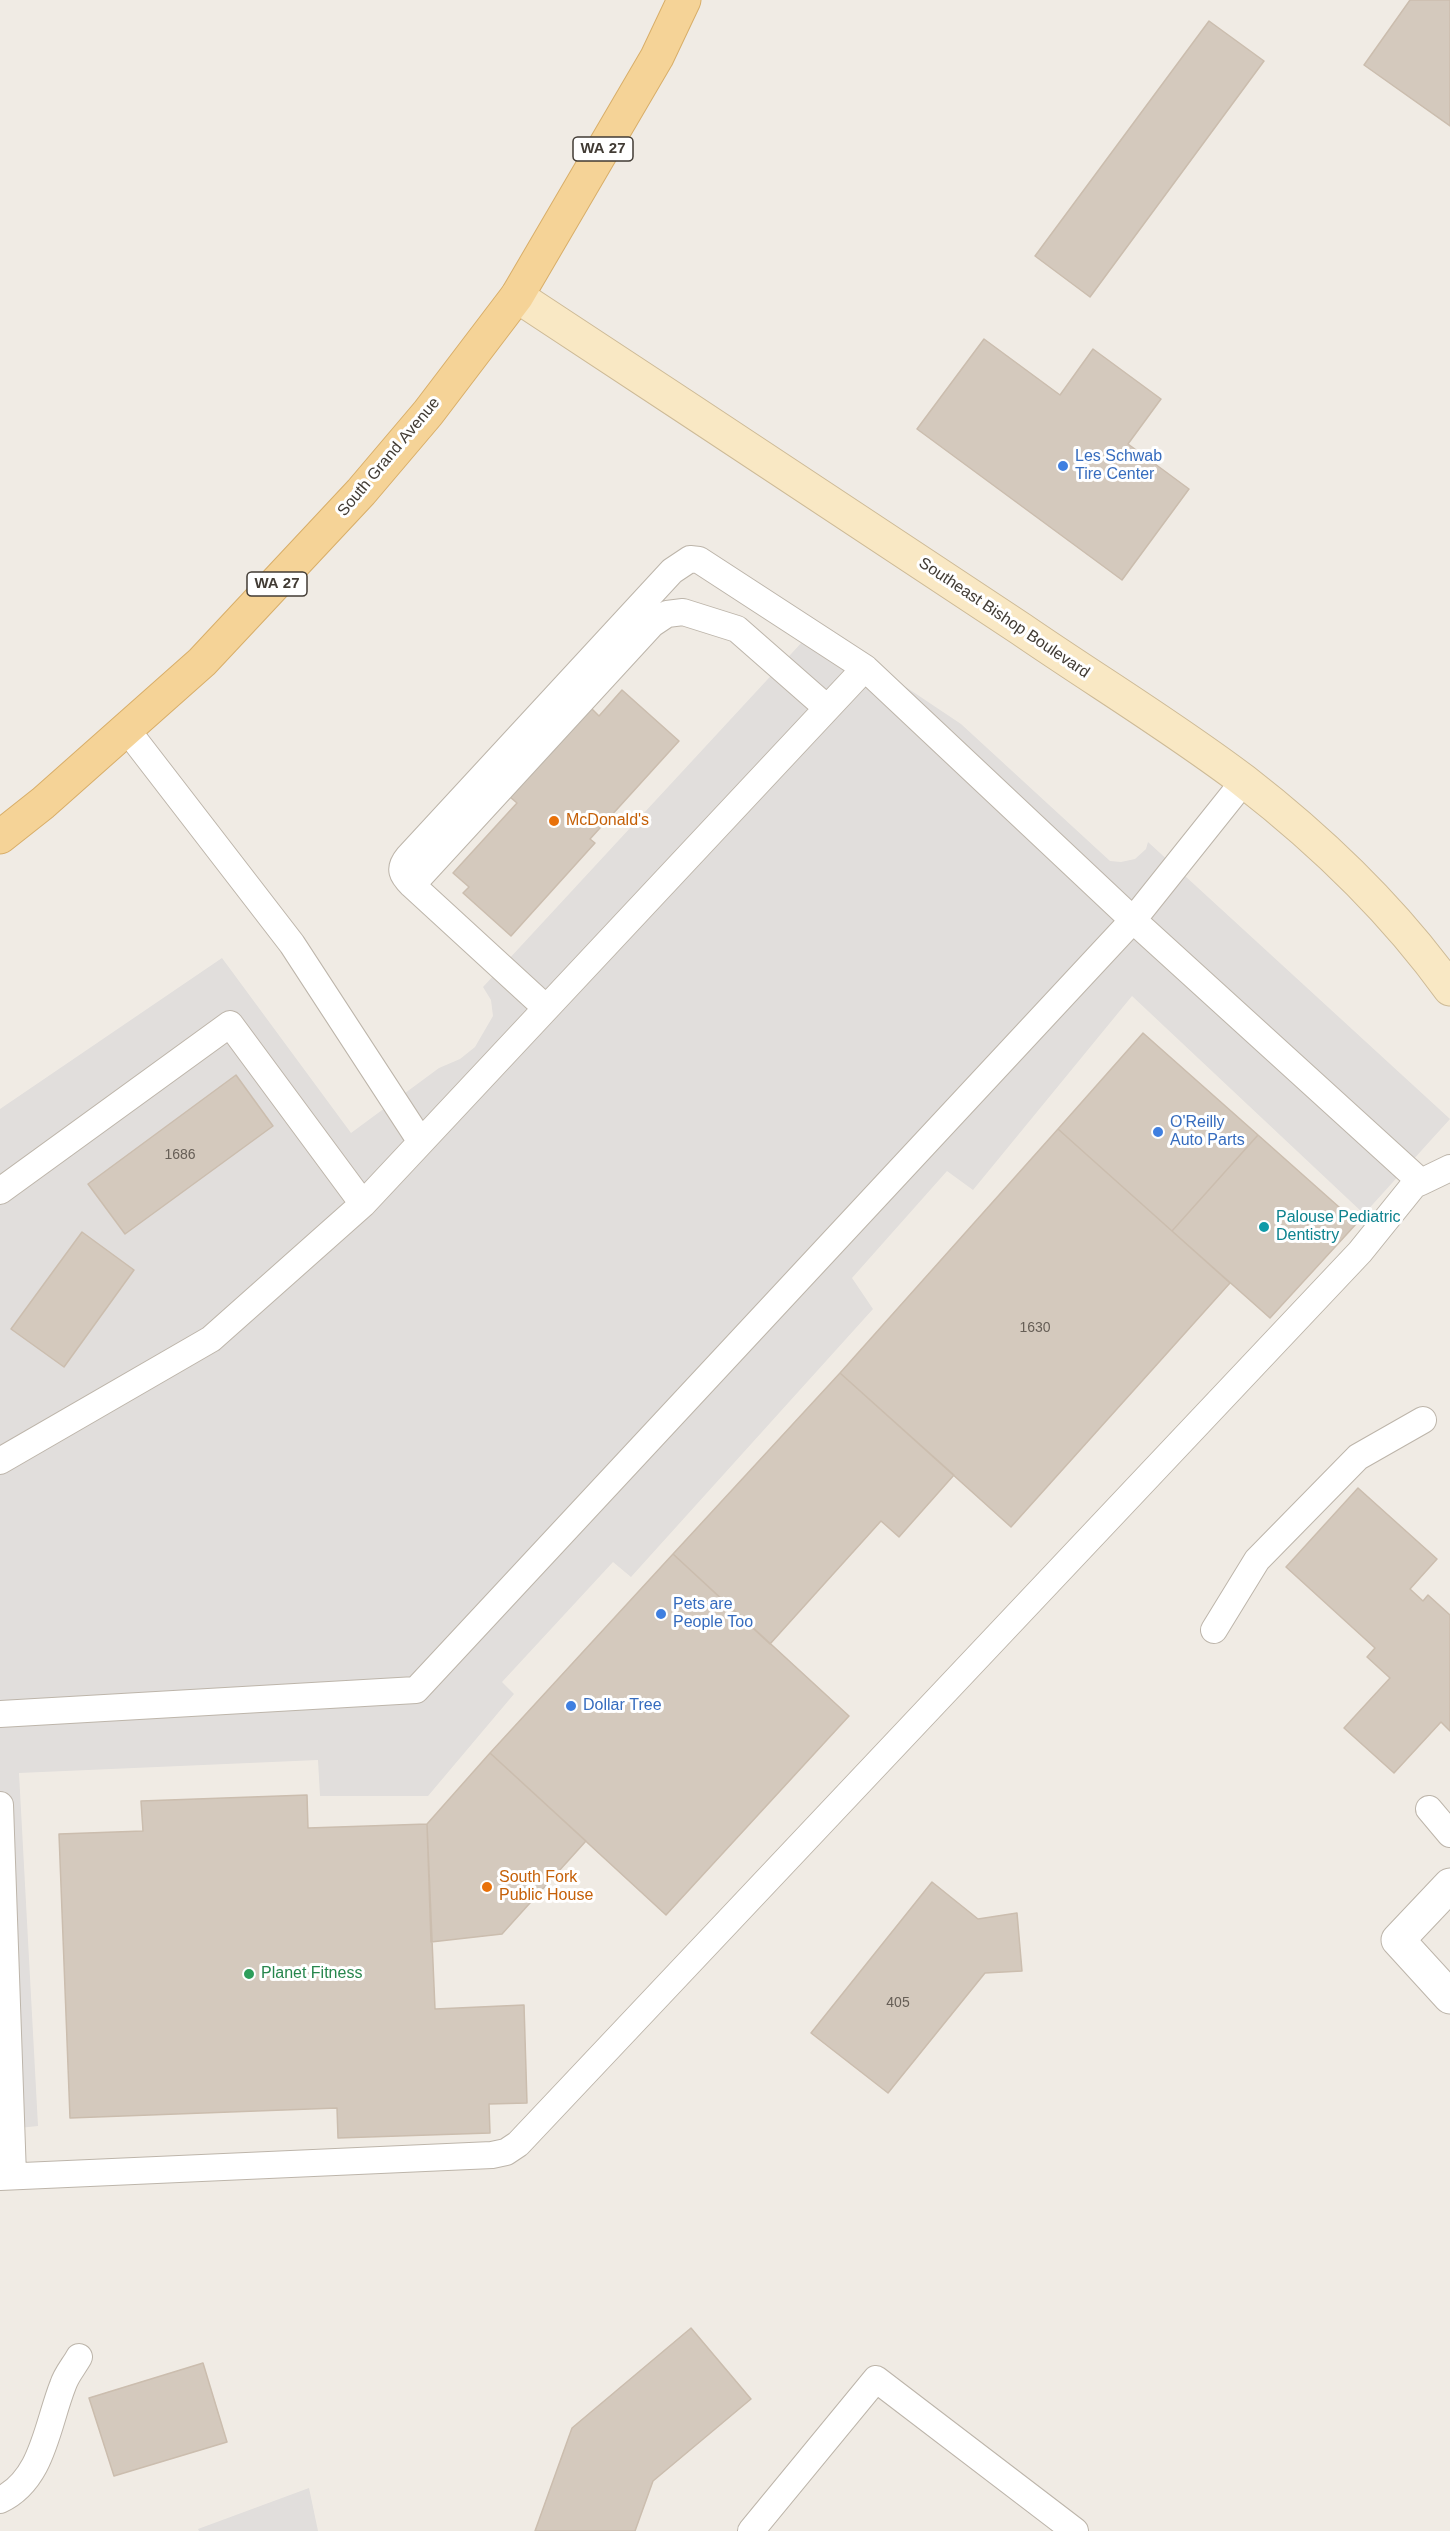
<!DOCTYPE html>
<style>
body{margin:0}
canvas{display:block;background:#f0ebe4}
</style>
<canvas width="1450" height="2531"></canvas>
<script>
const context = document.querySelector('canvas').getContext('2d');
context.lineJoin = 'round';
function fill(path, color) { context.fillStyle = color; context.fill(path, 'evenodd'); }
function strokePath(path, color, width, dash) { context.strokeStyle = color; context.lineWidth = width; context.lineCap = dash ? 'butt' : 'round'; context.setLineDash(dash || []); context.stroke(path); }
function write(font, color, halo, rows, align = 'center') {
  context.font = font + ' Arial,sans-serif'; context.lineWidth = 6; context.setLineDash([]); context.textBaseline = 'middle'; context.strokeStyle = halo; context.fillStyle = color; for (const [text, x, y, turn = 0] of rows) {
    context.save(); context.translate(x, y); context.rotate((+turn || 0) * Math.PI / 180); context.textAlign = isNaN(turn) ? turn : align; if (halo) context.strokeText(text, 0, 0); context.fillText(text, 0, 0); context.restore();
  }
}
fill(new Path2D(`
 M816,627L961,724L1110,861L1121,862L1135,859L1146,849L1148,842L1450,1119L1364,1214L1132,996L973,1190L947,1171L852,1278L873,1309L631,1577L613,1562L502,1682L514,1694L428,1796H320L318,1760L19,1773L38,2126L0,2130V1109L222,958L351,1133L439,1068L460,1059L475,1047L493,1016L491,1000L483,987Z
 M309,2488L318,2531H199L198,2529Z`), '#e1dedc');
const building = new Path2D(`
 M1410,0H1450V126L1364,65Z
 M1209,21L1264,61L1090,297L1035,256Z
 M984,339L1060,395L1093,349L1161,399L1128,444L1189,489L1122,580L917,429Z
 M622,690L679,741L590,839L595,843L511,936L463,893L469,887L453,873L517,803L510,797L591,708L599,716Z
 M1143,1033L1258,1135L1172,1231L1058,1129Z
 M236,1075L273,1126L125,1234L88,1184Z
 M1058,1129L1230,1283L1011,1527L840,1373Z
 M1258,1135L1357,1223L1270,1318L1172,1231Z
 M82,1232L134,1270L64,1367L11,1329Z
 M840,1373L954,1475L899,1537L881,1521L770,1644L673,1554Z
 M1358,1488L1437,1559L1410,1589L1423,1601L1428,1595L1450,1615V1731L1441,1722L1394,1773L1344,1728L1390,1678L1367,1657L1375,1648L1286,1567Z
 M673,1554L849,1716L666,1915L490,1753Z
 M490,1753L586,1841L502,1934L431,1942L427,1824Z
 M307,1795L308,1828L427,1824L435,2009L524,2005L527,2103L489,2104L490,2133L338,2138L337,2108L70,2118L59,1834L143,1831L141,1801Z
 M932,1882L978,1919L1017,1913L1022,1971L985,1973L888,2093L811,2033Z
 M691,2328L751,2399L653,2481L635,2531H535L572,2428Z
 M203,2363L227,2442L114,2476L89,2398Z`);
fill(building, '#d4c9bd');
strokePath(building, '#cbbdae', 1.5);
const lane = new Path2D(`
 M127,730L292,944L421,1142
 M412,885L652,624L667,614L683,612L737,629L827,708
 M546,1008L412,885C402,875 398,869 408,857L672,571L690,559L699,560L865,668
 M0,1191L230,1024L363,1204
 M0,1461L211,1339L363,1204L865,668L1133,920L1421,1182L1450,1168
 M1214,1630L1257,1560L1358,1457L1423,1420
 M0,1714L416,1690L1133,920L1244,781
 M0,1805L13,2176
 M1429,1809L1450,1834
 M0,2177L492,2155L506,2152L518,2144L1360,1252L1414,1185L1421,1182
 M0,2500C43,2480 47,2425 63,2385C66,2375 74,2366 79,2357
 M751,2531L876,2379L1075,2531`);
const street = new Path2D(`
 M1450,1885L1398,1940L1450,1997`);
const secondary = new Path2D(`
 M517,296C685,407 854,517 1021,629C1095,680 1173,727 1244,781C1320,840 1393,910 1450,989`);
const primary = new Path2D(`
 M0,837L43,803L202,662L361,492L428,413L517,296L657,57L684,0`);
strokePath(lane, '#bdb5aa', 28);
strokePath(street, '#bdb5aa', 35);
strokePath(secondary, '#cdba96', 35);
strokePath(primary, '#d8ae69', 35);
strokePath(lane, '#fff', 26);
strokePath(street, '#fff', 33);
strokePath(secondary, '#f9e8c4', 33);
strokePath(primary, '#f5d397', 33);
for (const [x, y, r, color] of [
 [1063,466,6,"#3f7fe0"],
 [554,821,6,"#e8710a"],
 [1158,1132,6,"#3f7fe0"],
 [1264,1227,6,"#0f9aa8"],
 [661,1614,6,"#3f7fe0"],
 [571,1706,6,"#3f7fe0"],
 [487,1887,6,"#e8710a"],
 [249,1974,6,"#2e9e5b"]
]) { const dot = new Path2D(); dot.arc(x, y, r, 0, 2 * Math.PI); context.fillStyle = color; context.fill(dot); strokePath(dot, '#fff', 2); }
write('14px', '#665e56', null, [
 ["1686",180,1155],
 ["1630",1035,1328],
 ["405",898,2003]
]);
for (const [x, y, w] of [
 [603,149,60],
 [277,584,60]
]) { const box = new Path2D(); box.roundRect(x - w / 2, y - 12, w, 24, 4.5); context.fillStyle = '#fff'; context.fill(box); strokePath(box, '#413b34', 1.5); }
write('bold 15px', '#413b34', null, [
 ["WA 27",603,149],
 ["WA 27",277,584]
]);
write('16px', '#413b34', '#fff', [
 ["South Grand Avenue",389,457,-50],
 ["Southeast Bishop Boulevard",1004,618,34]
]);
write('16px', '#366cbe', '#fff', [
 ["Les Schwab",1075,457],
 ["Tire Center",1075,475],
 ["O'Reilly",1170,1123],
 ["Auto Parts",1170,1141],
 ["Pets are",673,1605],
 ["People Too",673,1623],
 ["Dollar Tree",583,1706]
], 'left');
write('16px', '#c56008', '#fff', [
 ["McDonald's",566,821],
 ["South Fork",499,1878],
 ["Public House",499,1896]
], 'left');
write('16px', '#0d838f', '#fff', [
 ["Palouse Pediatric",1276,1218],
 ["Dentistry",1276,1236]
], 'left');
write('16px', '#27864d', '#fff', [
 ["Planet Fitness",261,1974]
], 'left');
</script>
